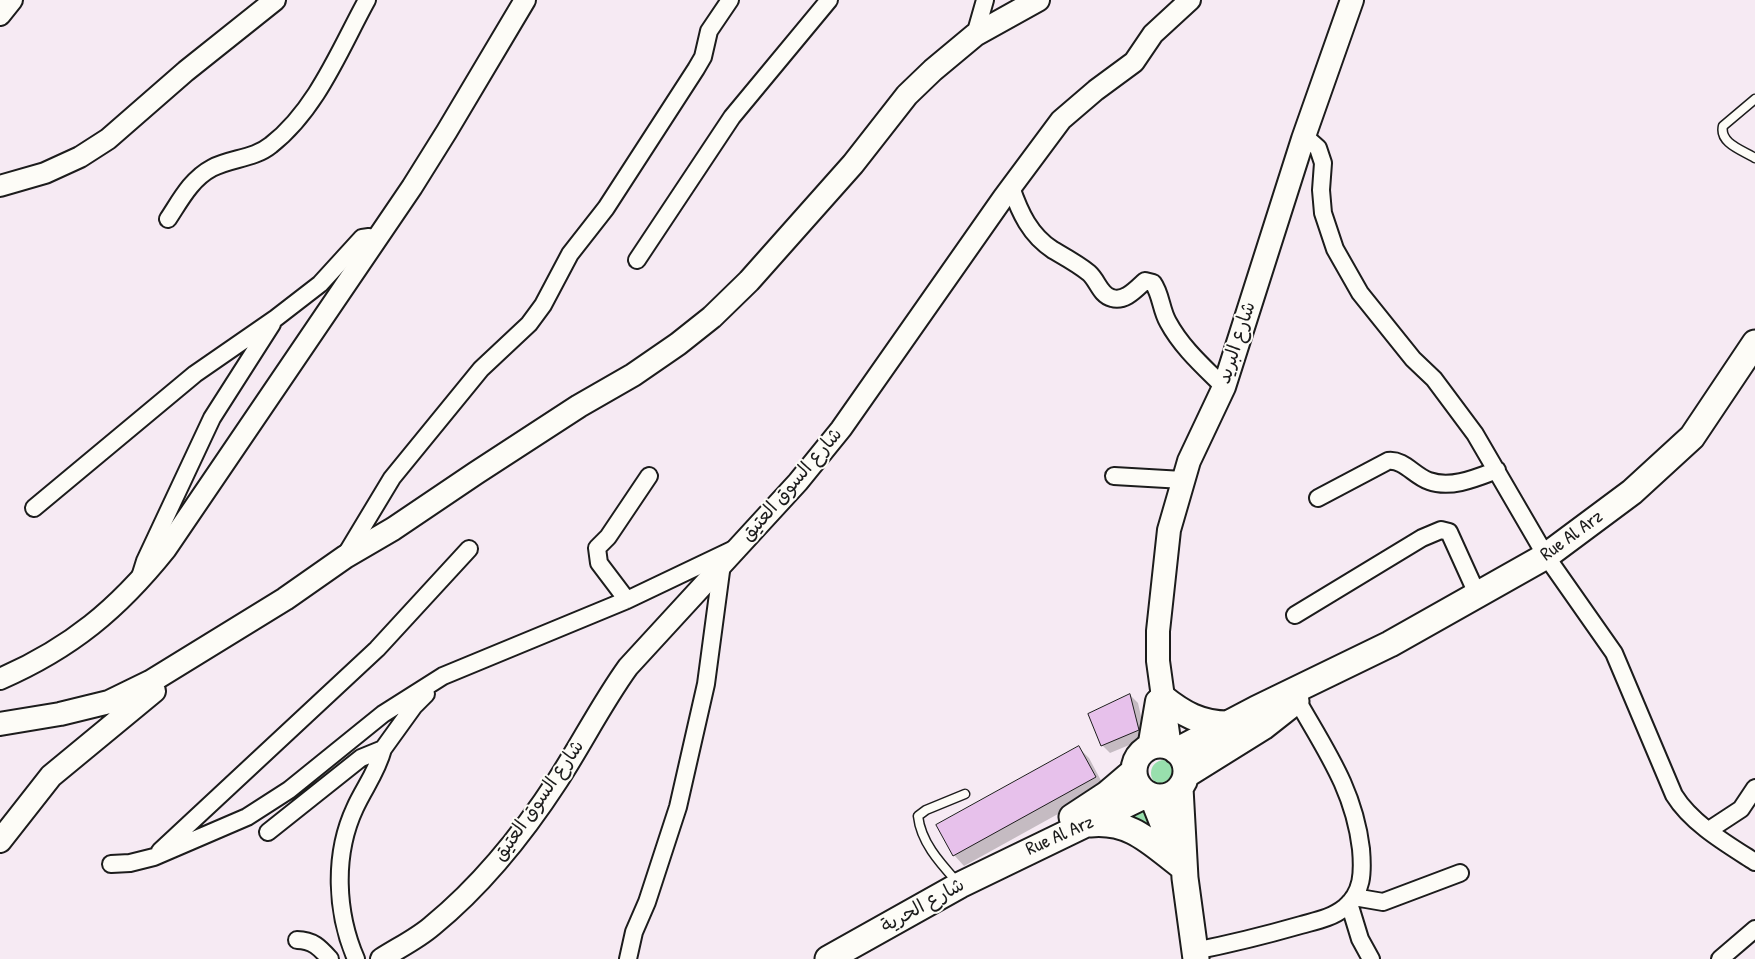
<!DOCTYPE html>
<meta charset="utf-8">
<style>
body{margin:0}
canvas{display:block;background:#f6eaf3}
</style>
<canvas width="1755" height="959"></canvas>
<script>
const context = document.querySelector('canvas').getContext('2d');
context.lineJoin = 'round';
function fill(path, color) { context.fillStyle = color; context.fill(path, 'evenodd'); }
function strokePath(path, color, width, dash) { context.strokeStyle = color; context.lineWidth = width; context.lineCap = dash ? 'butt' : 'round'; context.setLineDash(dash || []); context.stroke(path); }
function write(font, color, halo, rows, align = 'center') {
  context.font = font + ' "Patrick Hand","Playpen Sans Arabic",sans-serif'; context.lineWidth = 4; context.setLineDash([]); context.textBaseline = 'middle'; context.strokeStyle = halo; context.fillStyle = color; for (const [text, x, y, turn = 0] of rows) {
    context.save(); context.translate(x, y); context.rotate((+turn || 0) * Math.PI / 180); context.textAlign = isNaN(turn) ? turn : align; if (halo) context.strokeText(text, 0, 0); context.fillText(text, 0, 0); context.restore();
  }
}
fill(new Path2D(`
 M1151 773a13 13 0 1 1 26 0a13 13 0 1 1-26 0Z
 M1148,808L1173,850L1126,818Z`), '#98dfad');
fill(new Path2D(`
 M1130,695L1138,703L1146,738L1110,753L1102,745Z
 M1079,748L1089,758L1105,788L964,866L954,855Z`), '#0003');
const building = new Path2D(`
 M1130,694L1139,730L1101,746L1088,714Z
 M1079,746L1096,777L953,856L936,825Z`);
fill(building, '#e7c1eb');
strokePath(building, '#1c1c1c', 1);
const service = new Path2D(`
 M1755,99L1723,126C1719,143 1742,150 1755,158
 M958,883C941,864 921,843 918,816L926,810L965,794`);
const minor = new Path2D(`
 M975,35L985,0
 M1303,139L1309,140L1318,148L1323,163L1321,190L1323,213L1335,249L1360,293L1413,359L1434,379L1475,434L1546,556L1614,653L1674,795C1692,824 1727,844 1755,862
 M1011,187C1020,213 1030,235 1053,250C1065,257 1078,264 1089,273C1098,281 1100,295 1112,298C1125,302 1136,289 1145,281L1153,283C1161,294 1161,310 1168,322C1182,348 1204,367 1224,387
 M168,219C180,201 191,179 212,168C231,158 254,159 271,145C317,109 340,49 367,0
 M637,260L732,117L829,0
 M1114,476L1183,480
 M1318,498L1388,461C1404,459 1414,476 1429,481C1451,489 1476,478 1497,470
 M34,508L195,374L276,318L320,284L362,238L369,237L374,242
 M345,556L392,478L481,369L529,324L543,305L570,254L606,208L696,69L703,57L709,31L730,0
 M140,577L145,561L212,418L272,324
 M627,600L599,563L597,548L608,537L649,476
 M1295,615L1422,538L1441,530L1449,532L1478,596
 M383,749L414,706L426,694
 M1709,830L1741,809L1755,788
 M268,832L361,758L383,749C377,772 364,788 355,808C333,855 336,913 356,959
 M160,851L377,649L469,549
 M111,864L130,863L154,857L247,817L289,790L383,714L443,676L627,600L734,549
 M1354,897L1383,902L1460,873
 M1349,903L1360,939L1371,959
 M297,940C313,940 320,948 330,959
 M1194,951C1230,944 1266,935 1301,925C1315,921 1332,918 1344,908C1363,893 1363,872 1361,849C1354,790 1326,751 1297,700
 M628,959L634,932L647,902L678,807L706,684L722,564
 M1720,959L1755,929`);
const tertiary = new Path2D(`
 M0,15L12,0
 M0,186L45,173L80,157L108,139L186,71L275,0
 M0,679C71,648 118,609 166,549L412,187L447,131L525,0
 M381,959C398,948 417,939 432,926C482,885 523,834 558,780C582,743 602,703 628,667L798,482L841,429L1003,198L1061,120L1096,90L1134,62L1153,34L1190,0`);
const secondary = new Path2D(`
 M0,724L60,714L109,702L150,682L285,599L345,557L393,529L476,473L579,406L633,375L678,344L712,317L749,281L853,164L907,95L933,70L975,35L1038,0
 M1149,748L1157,701
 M1170,748L1158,661V631L1169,530L1189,461L1224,387L1303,139L1352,0
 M0,841L51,776L154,691`);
const primary = new Path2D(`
 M1162,697C1183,714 1201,724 1228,724
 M1134 771a26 26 0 1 1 52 0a26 26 0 1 1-52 0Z
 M1176,751L1256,709L1390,644L1546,556L1632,492L1692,437L1755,343
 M1186,775L1263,727L1296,701
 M1180,788L1185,878L1196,959
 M1152,796L1177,859
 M1072,817L1107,794L1134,771
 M1090,824C1130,820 1150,842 1180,865
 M828,959L960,885L1148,794`);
strokePath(service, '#1c1c1c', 11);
strokePath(minor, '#1c1c1c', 20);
strokePath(tertiary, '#1c1c1c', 24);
strokePath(secondary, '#1c1c1c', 26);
strokePath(primary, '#1c1c1c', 29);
strokePath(service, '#fdfcf7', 8);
strokePath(minor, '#fdfcf7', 16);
strokePath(tertiary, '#fdfcf7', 20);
strokePath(secondary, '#fdfcf7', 22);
strokePath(primary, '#fdfcf7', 25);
write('19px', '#1c1c1c', '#fdfcf7', [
 ["شارع البريد",1237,343,-72],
 ["شارع السوق العتيق",792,485,-49],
 ["Rue Al Arz",1572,536,-36],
 ["شارع السوق العتيق",539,801,-55],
 ["Rue Al Arz",1060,836,-24],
 ["شارع الحرية",923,906,-29]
]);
</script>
